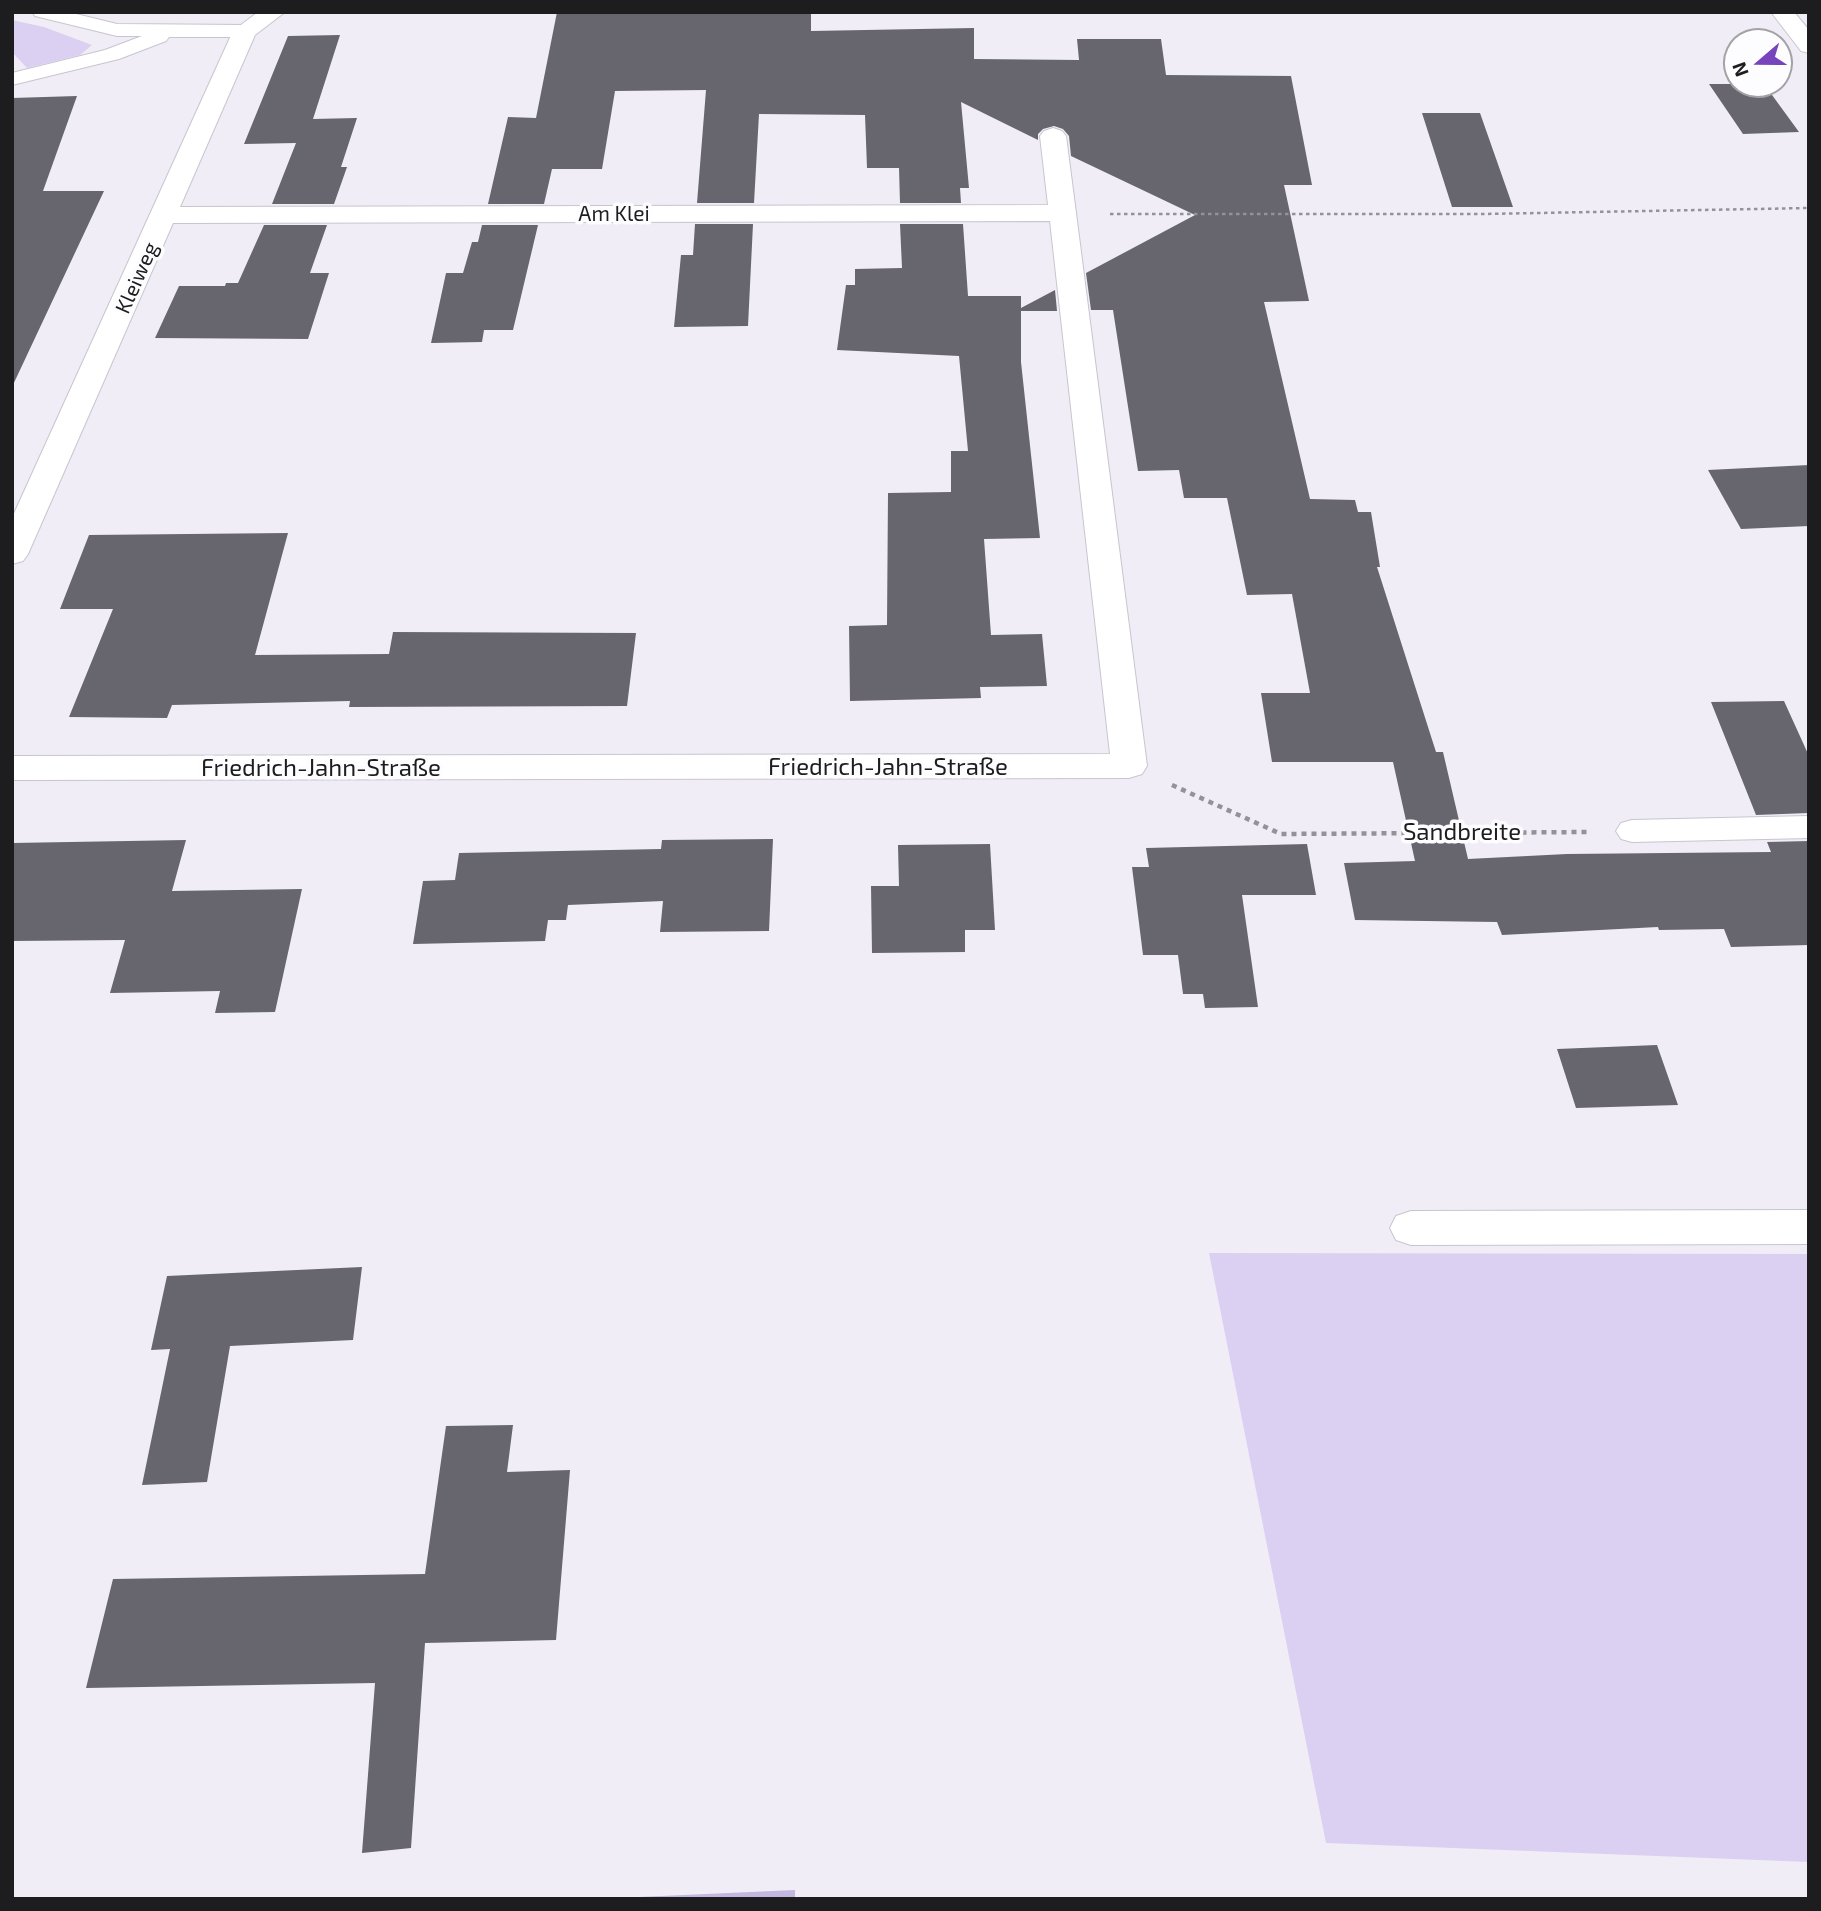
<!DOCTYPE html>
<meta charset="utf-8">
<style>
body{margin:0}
#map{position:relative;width:1821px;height:1911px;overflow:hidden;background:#f0edf7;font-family:"Exo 2",sans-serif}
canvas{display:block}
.frame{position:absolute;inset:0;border:14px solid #1d1c1f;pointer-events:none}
.north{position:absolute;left:1723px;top:28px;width:70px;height:70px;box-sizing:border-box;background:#fdfcfe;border:2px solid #a3a2a5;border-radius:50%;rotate:250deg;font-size:19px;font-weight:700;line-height:28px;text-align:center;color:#1d1c1f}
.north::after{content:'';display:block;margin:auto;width:24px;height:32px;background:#7744bc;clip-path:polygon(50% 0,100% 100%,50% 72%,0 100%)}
</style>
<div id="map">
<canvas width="1821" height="1911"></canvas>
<div class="frame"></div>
<div class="north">N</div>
</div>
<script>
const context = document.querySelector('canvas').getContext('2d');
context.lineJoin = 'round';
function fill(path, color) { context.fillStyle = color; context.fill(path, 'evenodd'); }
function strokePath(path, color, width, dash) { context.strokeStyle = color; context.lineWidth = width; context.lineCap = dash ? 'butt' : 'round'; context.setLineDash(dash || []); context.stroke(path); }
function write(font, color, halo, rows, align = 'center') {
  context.font = font + ' "Exo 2",sans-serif'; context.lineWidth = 7; context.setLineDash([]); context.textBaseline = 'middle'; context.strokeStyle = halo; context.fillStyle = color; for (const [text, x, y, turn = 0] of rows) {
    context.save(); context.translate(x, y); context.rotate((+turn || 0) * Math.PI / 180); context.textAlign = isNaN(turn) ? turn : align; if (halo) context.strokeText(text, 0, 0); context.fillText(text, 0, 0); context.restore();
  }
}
fill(new Path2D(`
 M12,20L44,27L92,45L80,55L27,68L12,52Z
 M1209,1253L1809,1254V1862L1326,1843Z`), '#dbd0f2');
fill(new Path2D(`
 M795,1890V1899H594Z`), '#c3b7df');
fill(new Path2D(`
 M557,12H811V31L974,28V59L1079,60L1077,39H1161L1166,75L1291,76L1312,185H1284L1309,301L1264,302L1310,499L1355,500L1358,512H1371L1380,567H1377L1436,752H1443L1468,859L1567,854L1771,852L1767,842L1809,841V945L1731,947L1724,929L1659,930L1658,927L1502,935L1497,922L1355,920L1344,863L1415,861L1393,762H1272L1261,693H1310L1292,594L1247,595L1227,498H1184L1179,470L1138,471L1113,310H1091L1086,273L1195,215L1071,156L1069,136L1063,129L1054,126L1043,129L1038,134V140L961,102L969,188H960L961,203H900L899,168H867L865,115L759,114L754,203H697L706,90L615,91L602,169H552L544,204H488L508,117L536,118Z
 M340,35L313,119L357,118L341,167H347L334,204H272L296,143L244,144L288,36Z
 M1709,84H1764L1799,132L1743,134Z
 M77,96L43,191H104L12,387V98Z
 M1422,113H1480L1513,207H1452Z
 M695,224H753L748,326L674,327L681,255H693Z
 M900,224H963L968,296H1021V308L1055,290L1057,311H1021V362L1040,538L984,539L991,635L1042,634L1047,686L980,687L981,698L850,701L849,626L887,625L888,493L951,492V451H968L959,356L837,350L846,285H855V269L902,268Z
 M264,225H327L310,273H329L308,339L155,338L179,286H225L226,283H238Z
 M482,225H538L513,330H484L482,342L431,343L446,273H463L472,242H478Z
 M1809,465V526L1741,529L1708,470Z
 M288,533L255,655L389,654L393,632L636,633L627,706L349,707L350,701L172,705L167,718L69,717L113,609H60L89,535Z
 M1784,701L1809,756V813L1756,815L1711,702Z
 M773,839L769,931L660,932L663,901L568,905L566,920H548L545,941L413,944L423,881L455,880L459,853L661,849L662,840Z
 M186,840L172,891L302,889L275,1012L215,1013L220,991L110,993L125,940L12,941V843Z
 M990,844L995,930H965V952L872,953L871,886H899L898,845Z
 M1307,844L1316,895H1242L1258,1007L1205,1008L1203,994H1183L1178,955H1143L1132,867H1149L1146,848Z
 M1657,1045L1678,1105L1576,1108L1557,1049Z
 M362,1267L353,1340L230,1346L207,1482L142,1485L170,1349L151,1350L167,1276Z
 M513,1425L507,1472L570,1470L556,1640L425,1643L411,1848L362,1853L375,1683L86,1688L113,1579L425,1574L446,1426Z`), '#67656d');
const service = new Path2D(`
 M32,12H68L117,24L245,25L252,27L255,31L252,35L245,37H169L166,41L119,59L12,85V73L105,50L142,36H117L35,16Z
 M1809,816V838L1632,842L1621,839L1616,831L1621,823L1632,820Z`);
const minor = new Path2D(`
 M258,12H285L255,35L180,207L1048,205L1040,136L1044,131L1053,128L1062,131L1066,136L1076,213L1147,766L1142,774L1129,778L12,780V756L1110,754L1050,221L173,223L28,554L23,561L12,564V518L233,31Z
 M1809,1210V1244L1411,1245L1396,1240L1390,1228L1396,1216L1411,1211Z`);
const secondary = new Path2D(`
 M1771,12H1794L1809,30V53L1801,51Z`);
strokePath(service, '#c8c5cf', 2);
strokePath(minor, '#c8c5cf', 2);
strokePath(secondary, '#c8c5cf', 2);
strokePath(new Path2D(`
 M1110,214H1483L1809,208`), '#949298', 2.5, [3.5, 3.5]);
strokePath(new Path2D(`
 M1172,785L1281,834L1590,832`), '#949298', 4.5, [5, 5]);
fill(service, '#fff');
fill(minor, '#fff');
fill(secondary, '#fff');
write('21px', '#1d1c1f', '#fdfcfe', [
 ["Am Klei",614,214],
 ["Kleiweg",137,278,-66]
]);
write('24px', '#1d1c1f', '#fdfcfe', [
 ["Friedrich-Jahn-Straße",888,767],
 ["Friedrich-Jahn-Straße",321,768],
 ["Sandbreite",1462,832]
]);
</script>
